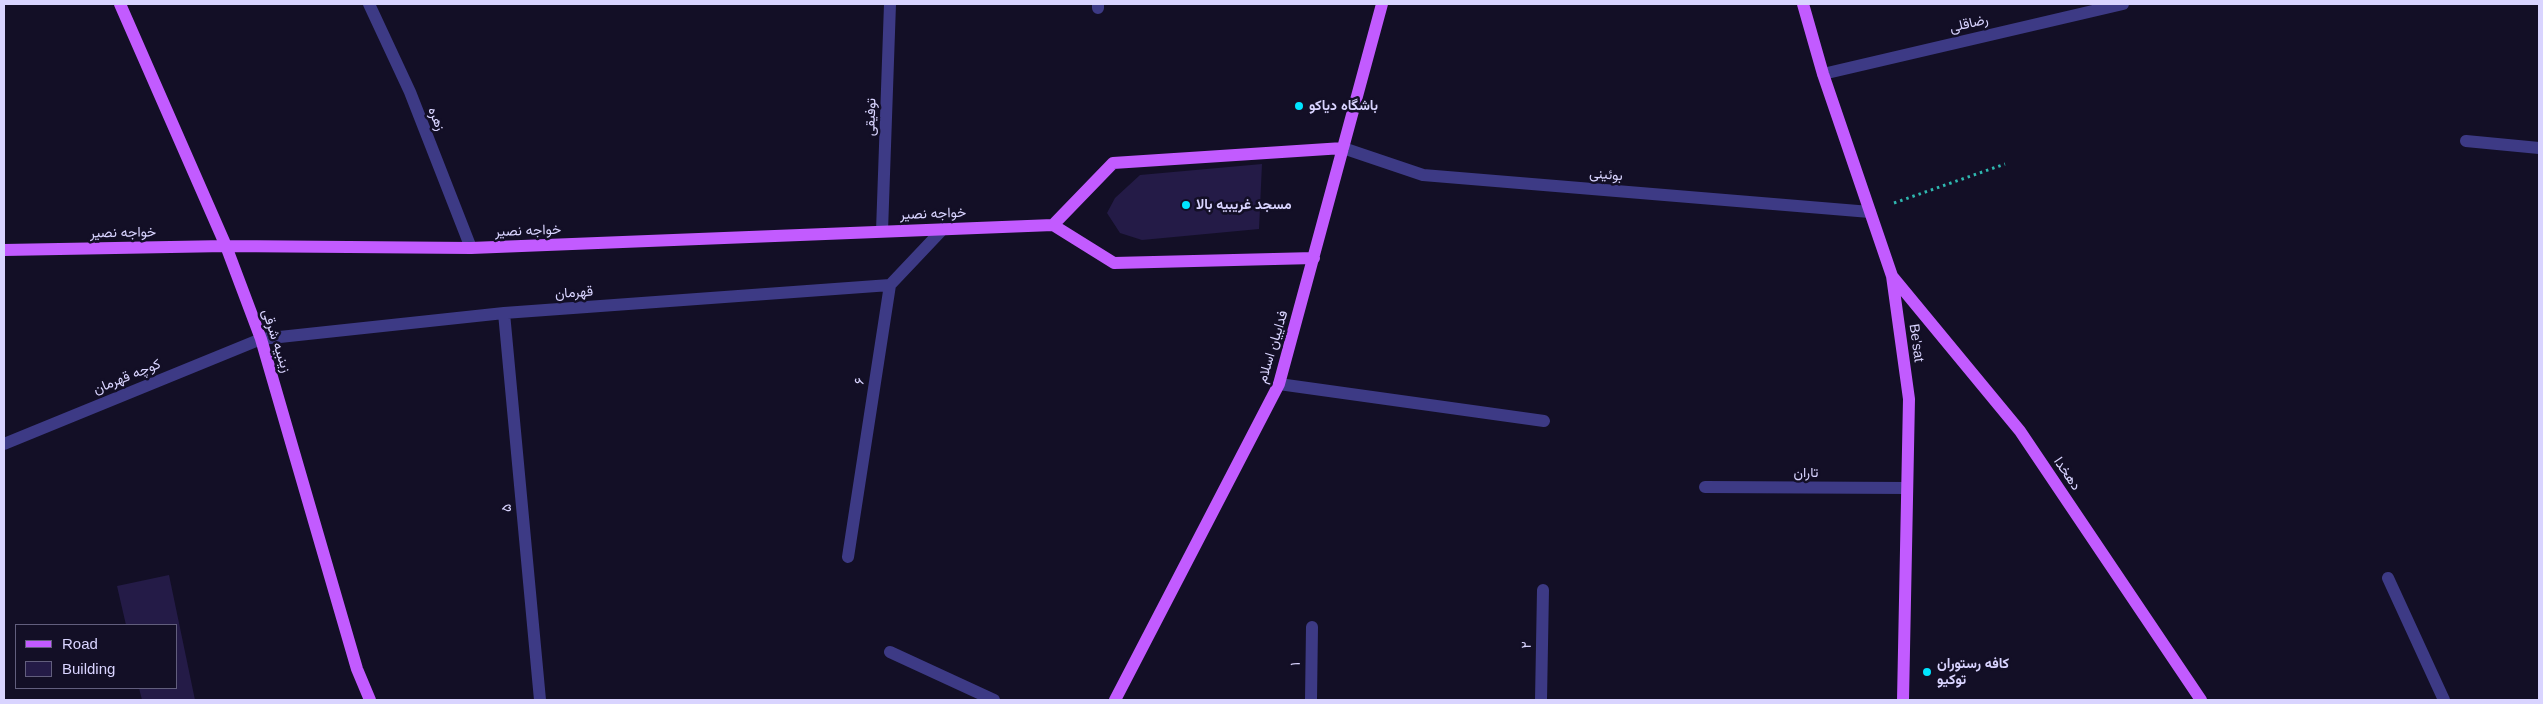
<!DOCTYPE html>
<meta charset="utf-8">
<style>
body{margin:0}
#map{position:relative;width:2543px;height:704px;overflow:hidden;background:#130f26;font-family:Arial,sans-serif}
canvas{display:block}
.frame{position:absolute;inset:0;border:5px solid #d9d4ff;pointer-events:none}
.legend{position:absolute;left:15px;top:624px;width:162px;height:65px;box-sizing:border-box;background:#130f26;border:1px solid #625e7d;margin:0;padding:6px 9px;list-style:none;font-size:15px;color:#d9d4ff}
.legend li{display:flex;align-items:center;gap:10px;height:25px}
.legend b{width:25px;border:1px solid #625e7d}
</style>
<div id="map">
<canvas width="2543" height="704"></canvas>
<div class="frame"></div>
<ul class="legend">
<li><b style="height:6px;background:#c25bff"></b>Road</li>
<li><b style="height:14px;background:#241b47"></b>Building</li>
</ul>
</div>
<script>
const context = document.querySelector('canvas').getContext('2d');
context.lineJoin = 'round';
function fill(path, color) { context.fillStyle = color; context.fill(path, 'evenodd'); }
function strokePath(path, color, width, dash) { context.strokeStyle = color; context.lineWidth = width; context.lineCap = dash ? 'butt' : 'round'; context.setLineDash(dash || []); context.stroke(path); }
function write(font, color, halo, rows, align = 'center') {
  context.font = font + ' Arial,Vazirmatn,sans-serif'; context.lineWidth = 5; context.setLineDash([]); context.textBaseline = 'middle'; context.strokeStyle = halo; context.fillStyle = color; for (const [text, x, y, turn = 0] of rows) {
    context.save(); context.translate(x, y); context.rotate((+turn || 0) * Math.PI / 180); context.textAlign = isNaN(turn) ? turn : align; if (halo) context.strokeText(text, 0, 0); context.fillText(text, 0, 0); context.restore();
  }
}
fill(new Path2D(`
 M1262,164L1259,229L1142,240L1120,233L1107,213L1115,198L1140,175Z
 M169,575L195,700H142L139,688H176V625H126L117,586Z`), '#241b47');
strokePath(new Path2D(`
 M1894,203L2005,164`), '#2fb8b0', 3, [2.5, 4]);
strokePath(new Path2D(`
 M369,4L410,92L471,248
 M1098,4V8
 M1823,74L2123,4
 M2466,141L2539,148
 M1343,148L1423,175L1870,212
 M882,231L890,4
 M504,313L540,700
 M1279,384L1544,421
 M4,444L261,339L504,313L890,285
 M1705,487L1907,488
 M848,557L890,285L943,229
 M2388,578L2444,700
 M890,652L994,700
 M1311,700L1312,627
 M1541,700L1543,590`), '#3d3a85', 12);
strokePath(new Path2D(`
 M120,4L226,246L261,339L357,669L370,700
 M1803,4L1823,74L1892,276L1909,399L1903,700
 M1053,225L1113,163L1343,148
 M1053,225L1114,263L1314,258
 M4,250L226,246L471,248L1053,225
 M1892,276L2020,431L2201,700
 M1115,700L1279,384L1382,4`), '#c25bff', 12);
for (const [x, y, r, color] of [
 [1299,106,5,"#00e5ff"],
 [1186,205,5,"#00e5ff"],
 [1927,672,5,"#00e5ff"]
]) { const dot = new Path2D(); dot.arc(x, y, r, 0, 2 * Math.PI); context.fillStyle = color; context.fill(dot); strokePath(dot, '#130f26', 2); }
write('14px', '#d9d4ff', '#130f26', [
 ["رضاقلی",1969,24,-13],
 ["توفیقی",871,117,-88],
 ["زهره",436,119,68],
 ["بوئینی",1606,175,5],
 ["خواجه نصیر",933,214,-2],
 ["خواجه نصیر",528,231,-2],
 ["خواجه نصیر",123,233,-1],
 ["قهرمان",574,293,-4],
 ["زینبیه شرقی",276,341,72],
 ["Be'sat",1916,343,82],
 ["فداییان اسلام",1273,347,-73],
 ["کوچه قهرمان",127,377,-22],
 ["۶",860,381,-81],
 ["تاران",1806,473],
 ["دهخدا",2067,474,56],
 ["۵",507,508,-95],
 ["۲",1527,645,-89],
 ["۱",1296,664,-89]
]);
write('bold 14px', '#d9d4ff', '#130f26', [
 ["باشگاه دیاکو",1309,106],
 ["مسجد غریبیه بالا",1196,205],
 ["کافه رستوران",1937,664],
 ["توکیو",1937,680]
], 'left');
</script>
